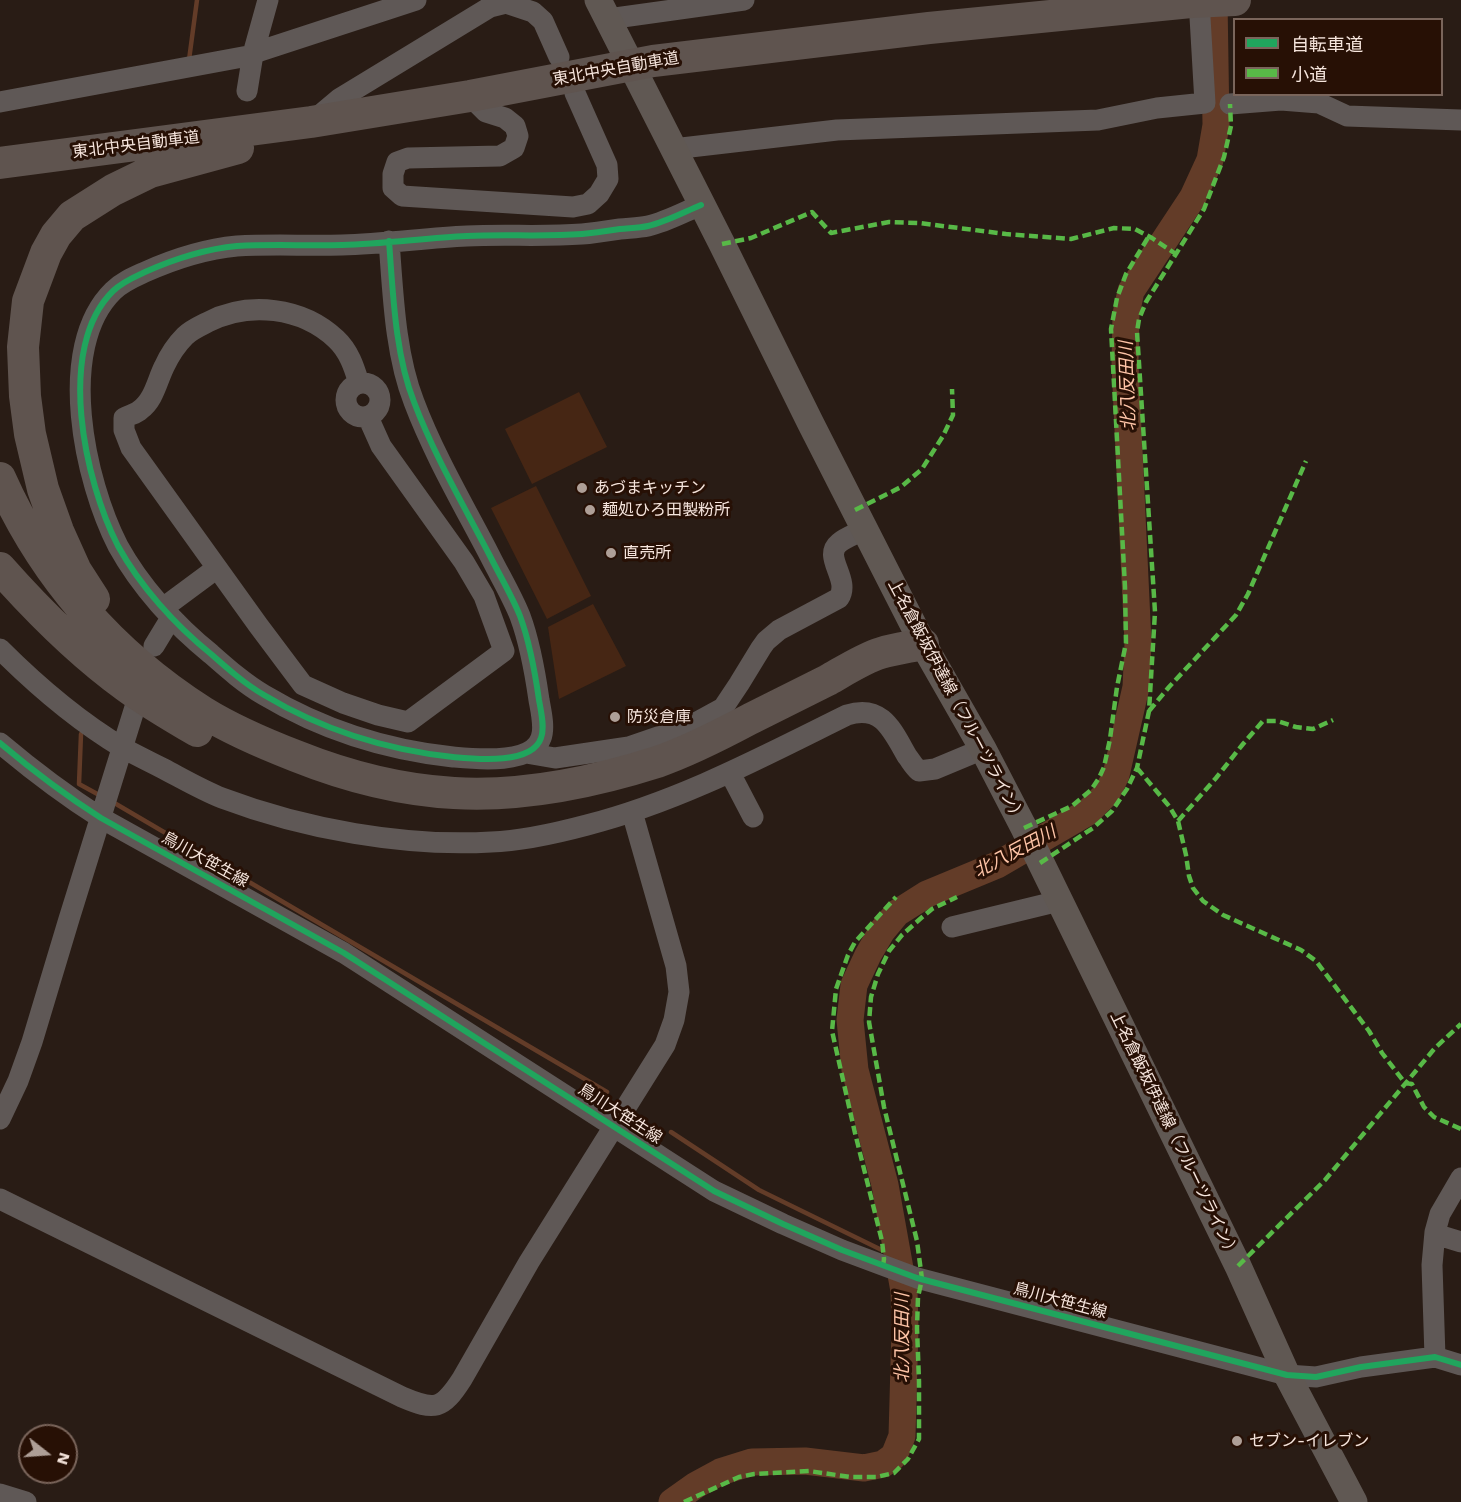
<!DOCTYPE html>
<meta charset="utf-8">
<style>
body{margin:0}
#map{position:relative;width:1461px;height:1502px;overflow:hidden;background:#291c15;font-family:"Work Sans","Noto Sans JP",sans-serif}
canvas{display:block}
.legend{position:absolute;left:1233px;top:18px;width:210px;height:78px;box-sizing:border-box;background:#271005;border:2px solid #7a655b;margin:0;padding:8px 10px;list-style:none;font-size:18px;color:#f6e5dd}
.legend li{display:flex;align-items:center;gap:12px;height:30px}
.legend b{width:30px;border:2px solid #7a655b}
.north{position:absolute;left:18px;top:1424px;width:60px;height:60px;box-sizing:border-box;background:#271005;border:2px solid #7a655b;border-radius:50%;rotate:107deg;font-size:16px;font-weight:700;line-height:24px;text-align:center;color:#f6e5dd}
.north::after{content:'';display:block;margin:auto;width:21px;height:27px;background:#ae9f97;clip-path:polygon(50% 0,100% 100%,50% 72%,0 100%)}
</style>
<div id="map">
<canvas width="1461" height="1502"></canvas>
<ul class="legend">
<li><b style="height:8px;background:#20a55d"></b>自転車道</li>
<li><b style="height:8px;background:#58b947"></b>小道</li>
</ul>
<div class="north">N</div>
</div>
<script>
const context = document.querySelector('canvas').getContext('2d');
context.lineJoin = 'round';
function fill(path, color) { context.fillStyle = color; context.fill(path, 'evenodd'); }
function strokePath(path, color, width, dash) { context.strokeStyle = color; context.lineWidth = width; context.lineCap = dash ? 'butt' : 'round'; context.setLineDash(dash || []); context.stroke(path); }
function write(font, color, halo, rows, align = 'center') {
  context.font = font + ' "Work Sans","Noto Sans JP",sans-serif'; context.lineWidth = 6; context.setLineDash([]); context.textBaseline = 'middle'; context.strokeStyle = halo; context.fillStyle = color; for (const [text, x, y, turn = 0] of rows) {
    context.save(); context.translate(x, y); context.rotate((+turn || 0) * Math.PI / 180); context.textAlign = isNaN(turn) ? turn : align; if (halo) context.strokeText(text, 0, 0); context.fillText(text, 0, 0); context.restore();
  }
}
fill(new Path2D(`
 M579,392L607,447L532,484L505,429Z
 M536,486L591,596L547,619L491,508Z
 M593,604L626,666L559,699L548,627Z`), '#462614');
strokePath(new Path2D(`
 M189,60L197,0
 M81,734L79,784L101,796
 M111,801L607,1092
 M671,1132L759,1190L898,1258`), '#633c28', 4.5);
strokePath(new Path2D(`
 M672,1502L696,1485L720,1472L752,1462L805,1461L864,1468L883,1464L894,1456L902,1436L905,1328L904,1291L885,1185L855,1070L850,1020L854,985L868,955L882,931L897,913L927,894L997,865L1088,812L1107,793L1116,775L1136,687L1138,643L1125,365L1126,314L1131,291L1193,197L1210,160L1216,125L1214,0`), '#633c28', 27);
strokePath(new Path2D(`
 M608,19L744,0
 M247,91L253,54L268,0
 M470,96L486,112L505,118L515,126L518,136L514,148L500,156L408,158L397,162L393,174V188L402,196L573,207L588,204L599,194L608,179L607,165L575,93
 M0,102L248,56L260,51L416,0
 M1230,104L1281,100L1319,103L1347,116L1461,120
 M314,120L339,99L490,7L506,3L533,12L543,21L559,57
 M673,149L837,130L1098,120L1157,108L1205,103L1199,0
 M389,241C393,293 395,354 414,402C434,455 464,506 490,556C500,576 512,596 520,616C530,643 535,672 539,700C541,711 545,728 541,738C532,765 475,759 453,757C387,750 321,729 264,695C245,684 228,669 211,654C175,625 140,586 118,546C85,482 55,348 113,291C122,282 134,277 145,272C174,259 205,249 237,246C272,244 307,246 342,245C384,244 425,238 467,236C505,234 543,237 582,234C594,233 607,231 620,229C629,228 639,228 648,226C666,222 684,212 701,205
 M346 400a17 17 0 1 1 34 0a17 17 0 1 1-34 0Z
 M359,383C354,367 349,351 336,339C302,307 249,301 208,322C200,326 191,330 185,336C176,345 169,356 164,367C157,381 154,400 140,410C136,414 129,415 124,418V430L131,448L258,625L303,685L343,703L378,715L408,722L504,651L484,596L464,562L381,446L368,417
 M163,608L217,568
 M154,646L171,618
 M0,649C37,686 78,721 123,748C136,755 150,762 164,769C183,779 202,790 222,798C304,829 404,847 491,842C522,841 557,833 587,825C680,801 762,757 847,715C882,704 892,730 907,756C911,761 914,767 919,771L935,769L983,749
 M0,743C32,770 65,795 101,818L344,953L714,1191L783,1224L842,1250L917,1278L1287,1375L1316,1377L1361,1367L1435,1357L1461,1365
 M526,753L555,758L629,747L690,726L723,708L739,684L761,648L766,641L779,630L839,598C851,579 822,557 839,543C846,537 856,534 865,529
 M730,773L753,817
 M952,927L1059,901
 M0,1119L18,1081L32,1042L69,919L135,707
 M0,1199L402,1397C435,1411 442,1410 462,1379L529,1262L665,1045L674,1020L679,992L676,966L632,812
 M1435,1234L1461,1242
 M1435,1357L1432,1265L1435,1232L1440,1214L1461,1178
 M0,1494L26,1502`), '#5f5856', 21);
strokePath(new Path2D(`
 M598,0L722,244L811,424L923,644L983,749L1024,828L1238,1266L1287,1375L1354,1502`), '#605853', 27);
strokePath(new Path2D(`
 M0,163L311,122L470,96L653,61L929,28L1191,2L1235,0
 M0,478C44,577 112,654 203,712C232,730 265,744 296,756C346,776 400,790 454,793C523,797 591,783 657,762C689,751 720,735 750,719C776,706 802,693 828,680C844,671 864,658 881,653C894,649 909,647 923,644
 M0,568C38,611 80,653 127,687C149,703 173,717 197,731
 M94,599L76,571L58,531L43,489L30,434L25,396L23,347L28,301L46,253L56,235L72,216L113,190L150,172L238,148`), '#5f544f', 32);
strokePath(new Path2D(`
 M722,244L751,238L812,212L831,233L889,222L919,223L1006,234L1071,239L1114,228L1135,229L1152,238L1176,254
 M855,510L901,487L922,469L943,436L953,415L952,389
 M1149,711L1169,687L1236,615L1248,594L1306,461
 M1137,768L1169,806L1178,821L1186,855L1189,876L1193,888L1203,901L1223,915L1301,950L1316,961L1369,1031L1382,1053L1405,1083L1412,1084L1424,1107L1434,1117L1461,1129
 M1178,821L1216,778L1243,744L1263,721H1277L1296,727L1313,729L1333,720
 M1024,828L1072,806L1091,790L1099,778L1104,767L1110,739L1117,687L1126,643L1125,587L1111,329L1117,298L1126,274L1149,236
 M1040,863L1093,828L1112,811L1127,789L1137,768L1149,711L1155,612L1137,332L1139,319L1146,302L1204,209L1224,157L1231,126L1230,104
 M883,1266L884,1259L882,1241L855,1133L832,1031L836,989L848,955L855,942L896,897
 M1238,1266L1325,1180L1435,1048L1461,1024
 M684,1502L739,1477L754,1474L809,1471L850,1477H876L894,1473L908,1459L919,1439V1381L917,1328L918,1297L922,1279L917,1241L884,1107L869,1022L871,997L878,974L889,951L902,935L920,919L932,909L957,897`), '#58b947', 4.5, [9, 4.5]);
strokePath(new Path2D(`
 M389,241C393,293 395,354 414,402C434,455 464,506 490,556C500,576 512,596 520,616C530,643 535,672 539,700C541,711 545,728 541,738C532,765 475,759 453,757C387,750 321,729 264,695C245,684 228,669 211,654C175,625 140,586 118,546C85,482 55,348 113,291C122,282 134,277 145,272C174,259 205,249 237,246C272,244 307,246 342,245C384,244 425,238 467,236C505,234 543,237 582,234C594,233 607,231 620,229C629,228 639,228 648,226C666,222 684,212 701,205
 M0,743C32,770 65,795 101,818L344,953L714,1191L783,1224L842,1250L917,1278L1287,1375L1316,1377L1361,1367L1435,1357L1461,1365`), '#20a55d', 6);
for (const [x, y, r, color] of [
 [582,488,6,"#ae9f97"],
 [590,510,6,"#ae9f97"],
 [611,553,6,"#ae9f97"],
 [615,717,6,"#ae9f97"],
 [1237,1441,6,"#ae9f97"]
]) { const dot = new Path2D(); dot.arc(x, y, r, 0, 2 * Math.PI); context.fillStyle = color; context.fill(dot); strokePath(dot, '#271005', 2); }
write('16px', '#f6e5dd', '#271005', [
 ["東北中央自動車道",616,69,-10],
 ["東北中央自動車道",136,145,-7],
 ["上名倉飯坂伊達線（フルーツライン）",956,701,62],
 ["鳥川大笹生線",205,860,29],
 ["鳥川大笹生線",620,1114,33],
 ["上名倉飯坂伊達線（フルーツライン）",1174,1135,64],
 ["鳥川大笹生線",1060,1301,15]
]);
write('16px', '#f6e5dd', '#271005', [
 ["あづまキッチン",594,488],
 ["麺処ひろ田製粉所",602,510],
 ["直売所",623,553],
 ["防災倉庫",627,717],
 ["セブン-イレブン",1249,1441]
], 'left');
write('italic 18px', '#fec4a7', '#271005', [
 ["北八反田川",1128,386,-92],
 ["北八反田川",1015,852,-28],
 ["北八反田川",903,1338,-90]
]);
</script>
